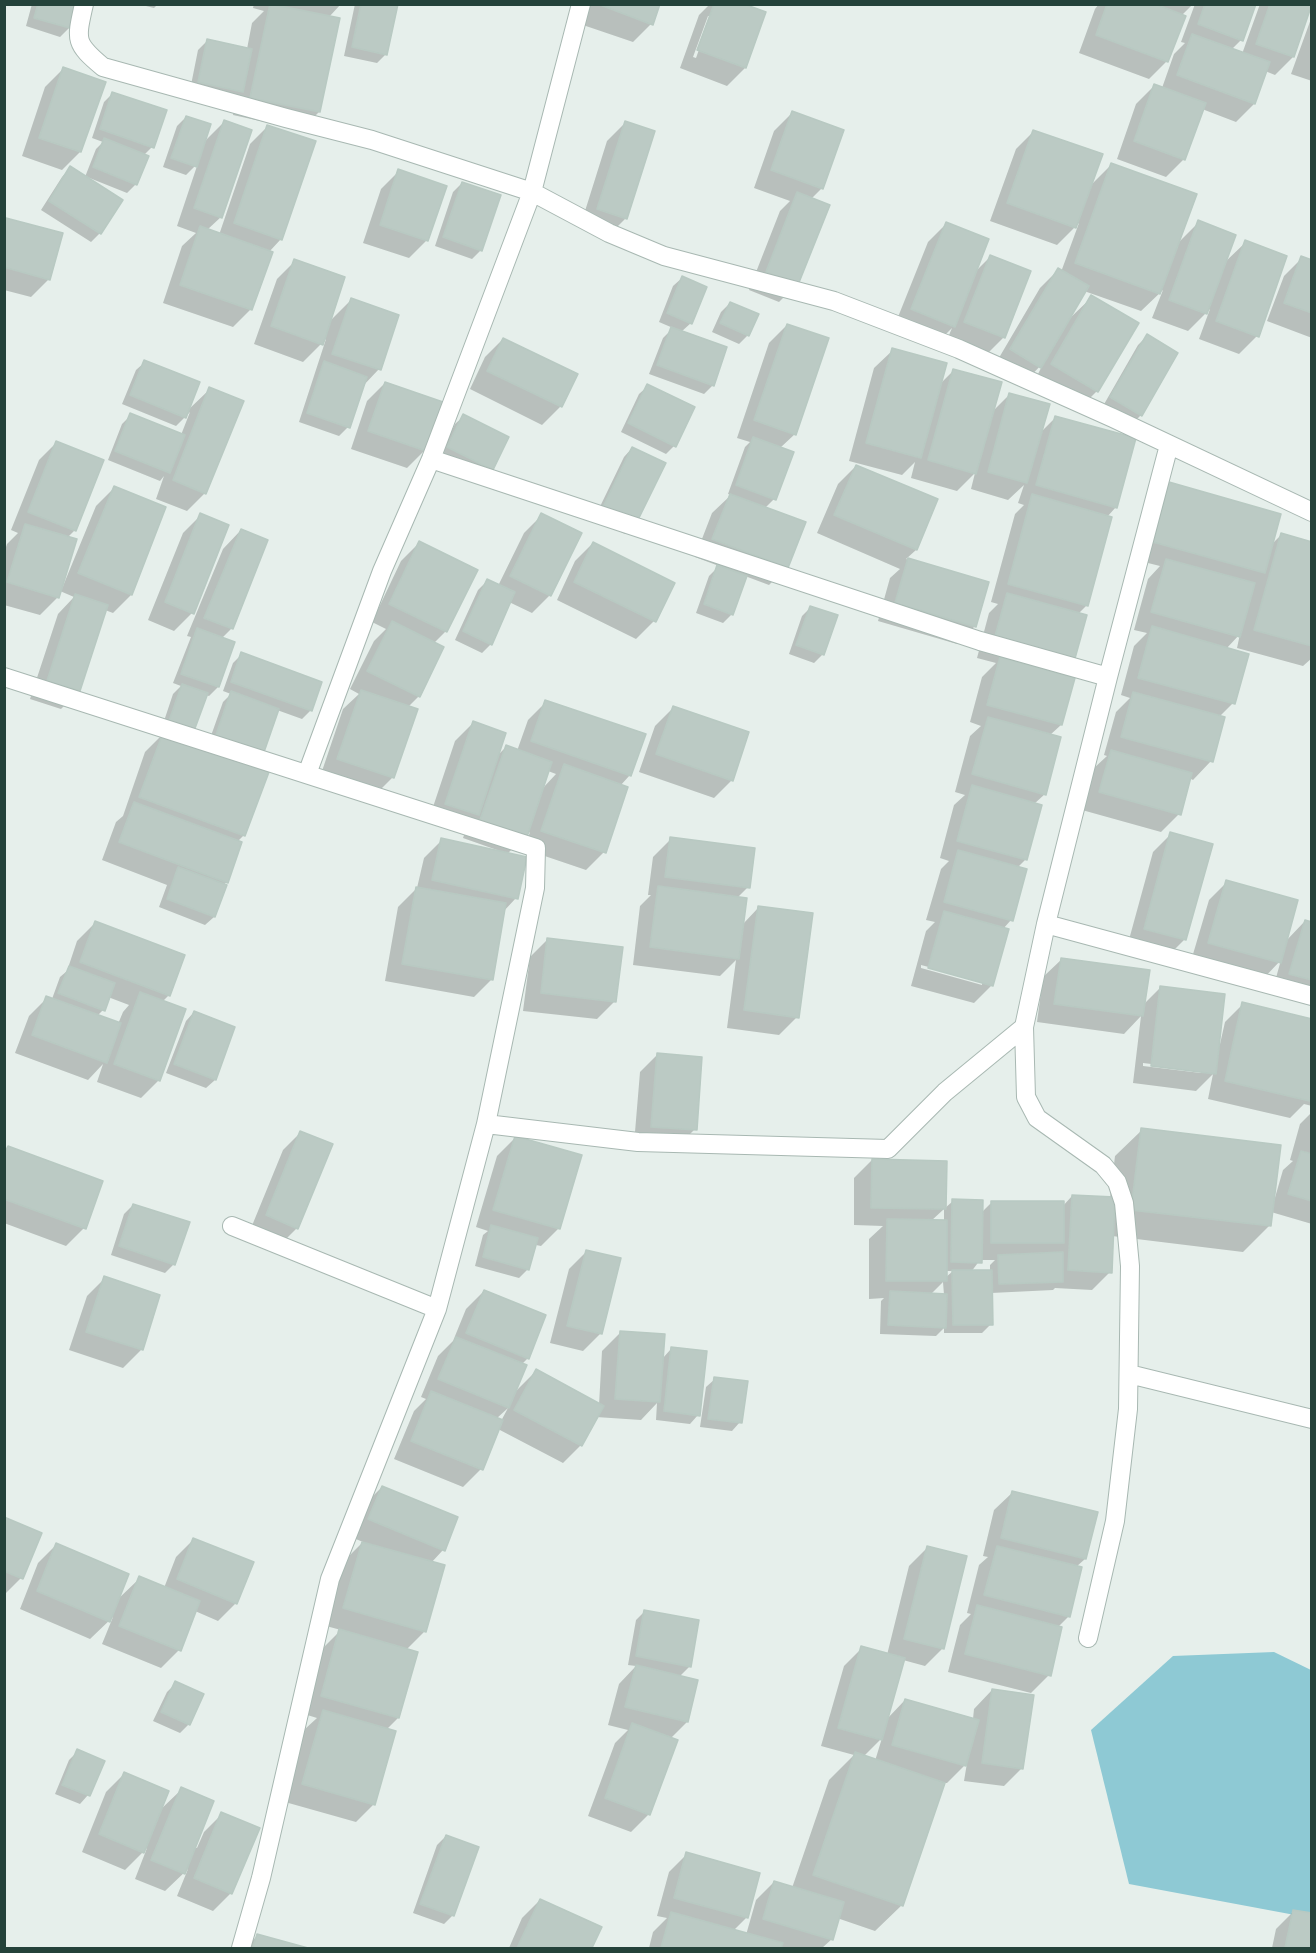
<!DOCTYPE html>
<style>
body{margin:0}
#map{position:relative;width:1316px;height:1953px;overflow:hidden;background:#e6efeb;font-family:Overpass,sans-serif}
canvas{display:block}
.frame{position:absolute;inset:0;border:6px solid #24423a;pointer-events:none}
</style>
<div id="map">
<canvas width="1316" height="1953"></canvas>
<div class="frame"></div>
</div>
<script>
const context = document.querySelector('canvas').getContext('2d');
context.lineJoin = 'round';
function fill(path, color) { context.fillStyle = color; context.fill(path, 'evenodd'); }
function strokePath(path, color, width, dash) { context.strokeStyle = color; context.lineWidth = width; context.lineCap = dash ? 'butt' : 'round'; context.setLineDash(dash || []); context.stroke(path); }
fill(new Path2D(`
 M1274,1652L1311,1670V1918L1129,1884L1091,1730L1173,1656Z`), '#8ec9d4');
fill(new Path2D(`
 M32,4H76L69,28L60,37L26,26Z
 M138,4H158L154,8Z
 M254,4H341L329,17L319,112L301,130L233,115L237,95L233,100L190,90L198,50L207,41L247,49L252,23L264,11L253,8Z
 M355,4H396L386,54L377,63L344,56Z
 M587,4H658L651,24L633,42L580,24Z
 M710,4H739L765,13L745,68L727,86L680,68L699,15ZM708,16H711L696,58L693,57Z
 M1099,4H1193L1181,16L1167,61L1149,79L1079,53L1095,9Z
 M1195,4H1254L1241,40L1231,50L1242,54L1260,4H1311L1293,57L1275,75L1265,71L1254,104L1236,122L1202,109L1184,159L1166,177L1117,159L1136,104L1154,86L1162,88L1174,54L1185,43L1181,42Z
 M1312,16V81L1291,74Z
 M63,69L80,152L62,170L22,156L45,87Z
 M113,93L152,147L144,155L136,184L127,193L87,177V179L120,200L100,233L91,242L41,210L62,177L70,168L85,177L96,149L103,142L92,138L104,102Z
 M792,113L822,188L811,199L797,284L779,302L749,290L780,211L790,201L754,188L774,131Z
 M186,117L203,143L224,122L221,217L207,230L219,235L250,144L268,126L281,239L269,252L251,309L233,327L163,303L182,246L196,233L177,226L198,163L186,175L163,167L177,126Z
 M625,123L626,218L608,236L580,227L607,141Z
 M1034,131L1090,186L1112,164L1177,244L1199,222L1224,263L1246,242L1257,336L1239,354L1199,339L1210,309L1188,331L1152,318L1163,290L1141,311L1084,291L1069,319L1092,297L1097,391L1079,409L1034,382L1044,362L1022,385L993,368L1040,288L1058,270L1061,272L1079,223L1057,245L990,221L1016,149Z
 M399,171L427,240L409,258L363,243L381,189Z
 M462,183L481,250L472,259L435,246L453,192Z
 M7,219L49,279L31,297L4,290V222Z
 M946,224L974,273L991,256L1004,337L986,355L947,340L952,328L936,344L894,327L928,242Z
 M1302,258L1312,261V338L1267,321L1284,276Z
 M295,261L328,323L351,300L379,369L362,387L348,427L339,436L299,422L326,339L303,362L254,344L277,279Z
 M682,278L691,323L681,332L713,385L704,394L649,374L663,338L673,328L659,322L673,286Z
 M730,303L748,335L739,344L712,332L721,312Z
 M787,325L795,434L780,448L774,499L765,508L787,567L769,585L745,576L732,614L723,623L696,613L709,576L719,566L695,557L712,513L731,495L728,494L745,447L750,442L737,438L769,343Z
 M1147,336L1176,354L1141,415L1132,424L1103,406L1138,345Z
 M503,339L576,375L560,407L542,425L470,389L485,357Z
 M893,350L940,384L954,370L992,412L1010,394L1040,433L1055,418L1116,507L1107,517L1087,605L1078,614L1073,661L1059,675L1061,725L1050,735L1045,794L1034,804L1026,859L1017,868L1011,920L1003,929L992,985L974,1003L911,986L926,931L935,922L926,920L941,869L949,861L940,858L954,805L965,795L955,792L970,736L981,726L970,722L982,677L996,663L977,658L989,613L998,604L991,602L1015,514L1024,505L1018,503L1024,485L1008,500L971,489L975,473L957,491L911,478L915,462L902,475L849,461L874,368ZM921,965L982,981V985L921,968Z
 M145,362L187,411L210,389L205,493L187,511L156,499L164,476L160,481L108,460L122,424L131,415L181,435L190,412L176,426L122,404L136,370Z
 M385,383L425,450L407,468L351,449L367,401Z
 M648,386L674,446L666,454L621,432L639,394Z
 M464,416L507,437L492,469L483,478L439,457L455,424Z
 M57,442L75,530L67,538L61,585L63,586L96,506L114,488L164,508L131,595L113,613L105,610L79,691L61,709L30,699L58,614L74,597L60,591L58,597L40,615L4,605V553L7,544L18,533L11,530L39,460Z
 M632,448L634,526L625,534L594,519L624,457Z
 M856,466L936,500L916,550L906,559L987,583L975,626L957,644L878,621L890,578L900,569L817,533L838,484Z
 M1170,484L1271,545L1281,535L1312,543V658L1303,666L1237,648L1240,634L1226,649L1233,703L1219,717L1211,761L1193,780L1189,778L1179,814L1161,832L1082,810L1093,769L1107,756L1104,755L1116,712L1130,698L1121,695L1134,646L1147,633L1134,630L1148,579L1160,566L1136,560L1152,502Z
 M201,515L192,613L174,631L148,620L183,533Z
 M542,515L550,595L532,613L509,602L491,644L482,653L455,640L478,590L487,581L498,586L524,533Z
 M241,530L266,541L231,629L221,639L233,643L218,687L209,696L206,695L161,730L173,694L181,686L173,683L191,637L187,636L223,549Z
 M419,543L476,571L445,632L434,643L419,696L408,707L393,777L375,795L320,777L343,709L359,694L350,689L374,641L386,629L372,622L401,561Z
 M593,543L654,621L636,639L557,600L575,561Z
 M811,607L823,654L814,663L789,654L802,616Z
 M242,654L311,710L302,719L277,710L207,747L223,702L231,694L223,691L233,663Z
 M546,702L630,775L620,786L604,852L586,870L524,849L530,832L507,854L516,898L503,912L492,979L474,997L385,981L398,907L417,888L424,858L442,840L497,852V850L463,838L468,824L428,822L455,741L473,723L496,757L506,747L517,751L528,720ZM548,771L556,774L542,789Z
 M673,708L732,780L714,798L639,772L655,726Z
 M163,734L244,835L237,842L227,882L223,885L214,917L205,925L159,907L167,885L102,860L116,822L123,816L145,752Z
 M1171,834L1185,939L1167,957L1127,947L1153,852Z
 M671,839L748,887L737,898L743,924L759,907L797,1017L779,1035L727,1028L736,960L720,976L633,965L640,906L651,895H648L653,857Z
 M1227,882L1285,942L1305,921L1312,923V1003L1272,992L1281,960L1262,980L1191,961L1209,900Z
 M95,923L169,995L162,1002L159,1080L141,1098L97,1082L103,1064L88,1080L15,1053L29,1016L47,998L52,999L60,977L67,971L77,941ZM108,997L129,1005L123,1012L118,1024L97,1016L103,1010Z
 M548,939L615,1001L597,1019L523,1011L530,957Z
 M1062,959L1143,1005L1160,988L1218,1044H1220L1225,1022L1243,1004L1312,1020V1106L1304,1104L1290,1118L1208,1099L1213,1074L1196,1091L1133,1083L1141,1016L1124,1034L1037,1022L1043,977ZM1143,1063L1201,1070V1073L1143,1066Z
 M194,1012L233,1028L215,1080L206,1088L166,1073L186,1021Z
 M658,1054L695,1129L677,1147L634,1144L640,1072Z
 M1312,1112V1224L1271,1212L1269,1226L1243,1252L1112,1236L1110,1272L1092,1290L1055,1288L1053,1290L991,1293V1324L982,1333H944V1328L936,1336L880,1334L881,1301L884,1298L869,1299V1239L883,1226L854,1225V1178L872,1160L946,1162L944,1209L953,1201L981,1213L992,1202L1062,1207L1072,1196L1110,1198L1115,1156L1142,1130L1274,1201L1283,1170L1293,1161L1290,1160L1300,1124ZM944,1209V1221H931ZM980,1260H995L990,1265V1272H971ZM945,1271H953L945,1278ZM943,1282L944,1295L931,1294Z
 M301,1132L297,1228L279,1246L249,1233L283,1150Z
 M515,1138L559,1228L541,1246L536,1245L528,1269L519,1278L475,1266L483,1235L488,1231L476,1227L497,1156Z
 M8,1147L84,1228L66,1246L4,1223V1151Z
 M133,1205L188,1223L173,1265L165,1273L111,1255L124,1214Z
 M587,1251L601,1333L583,1351L550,1343L569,1269Z
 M105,1278L159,1296L141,1350L123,1368L69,1350L87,1296Z
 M484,1291L528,1358L521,1365L513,1394L536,1371L599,1405L602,1351L620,1333L662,1359L671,1349L698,1415L690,1424L656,1420L657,1403L641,1420L596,1417L581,1445L563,1463L498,1429L481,1469L463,1487L394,1459L414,1411L426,1399L421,1397L438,1356L453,1341L466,1309ZM508,1408L501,1421L496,1419Z
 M715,1379L740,1422L732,1431L700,1427L706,1387Z
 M382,1487L443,1550L431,1563L425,1631L406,1650L398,1718L386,1730L374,1804L356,1822L285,1802L305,1729L317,1718L304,1714L322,1649L341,1630L326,1626L344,1561L363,1542L351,1537L364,1505Z
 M1013,1492L1085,1559L1076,1567L1069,1616L1058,1627L1049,1675L1031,1693L948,1672L960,1625L971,1614L967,1613L979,1565L988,1557L983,1556L994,1510Z
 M4,1519L21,1578L4,1595Z
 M194,1539L236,1603L218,1621L195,1611L179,1650L161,1668L102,1644L113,1617L90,1639L20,1609L38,1563L56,1545L117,1600L140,1578L164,1588L176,1557Z
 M927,1548L943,1648L925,1666L903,1660L886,1720L905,1700L973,1719L974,1709L992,1690L1022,1768L1004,1786L964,1781L967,1763L947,1783H944L902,1905L875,1931L837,1918L832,1939L822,1948H649L653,1932L667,1918L657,1916L669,1872L687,1854L747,1917L733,1931L746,1935L756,1900L774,1882L792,1888L829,1780L854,1755L821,1746L844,1666L862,1648L887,1655L909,1566ZM882,1738L875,1761L863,1757Z
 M645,1611L690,1666L679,1677L687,1722L670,1739L649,1814L631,1832L588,1816L615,1743L628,1730L608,1725L619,1684L636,1666L628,1665L636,1620Z
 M176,1683L189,1724L180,1733L153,1721L167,1692Z
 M78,1751L88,1795L80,1804L55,1794L69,1760Z
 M124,1774L159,1811L182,1789L194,1847L197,1848L204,1832L222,1814L231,1893L213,1911L177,1896L188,1869L165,1891L135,1879L147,1848L125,1870L82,1852L106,1792Z
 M446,1836L453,1915L444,1924L413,1913L437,1845Z
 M540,1900L600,1928L591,1948H509L522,1918Z
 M1294,1911L1312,1915V1948H1272L1276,1929Z
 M257,1936L302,1948H245Z`), '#0003');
const building = new Path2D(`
 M38,4H77L70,28L34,18Z
 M270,4L340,18L320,112L250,98Z
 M361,4H398L387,55L352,47Z
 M598,4H660L653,25Z
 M714,4H744L766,12L746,68L697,50Z
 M1107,4H1155L1186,16L1168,62L1096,35Z
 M1205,4H1256L1243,41L1198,24Z
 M1270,4H1312L1294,57L1256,44Z
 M1192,34L1270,62L1255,104L1177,75Z
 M207,39L252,49L243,92L198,82Z
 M63,67L106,82L81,152L39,138Z
 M1154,84L1206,103L1185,160L1134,141Z
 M112,92L167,110L154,148L100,129Z
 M792,111L844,130L823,189L771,170Z
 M186,116L211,124L197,167L171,158Z
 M224,120L252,130L222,218L194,208Z
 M625,121L655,131L627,219L597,209Z
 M267,125L316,141L282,240L234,223Z
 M1033,130L1103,154L1076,228L1007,203Z
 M104,138L149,156L137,185L93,167Z
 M1111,163L1197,194L1160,294L1075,263Z
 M70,166L123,200L101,234L49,201Z
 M398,169L447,186L428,241L380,225Z
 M462,182L501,195L482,251L443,237Z
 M797,192L830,205L798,285L766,272Z
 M6,218L63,233L50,280L4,267V225Z
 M1198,220L1236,235L1207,314L1169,300Z
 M946,222L989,239L955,327L911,309Z
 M200,226L273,252L252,310L180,285Z
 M1245,240L1287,256L1259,337L1216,321Z
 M990,255L1031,271L1005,338L964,322Z
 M1301,256L1312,260V313L1284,303Z
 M294,259L345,277L323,345L271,326Z
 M1058,268L1089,286L1041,368L1010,349Z
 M682,276L707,287L692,324L667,313Z
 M1091,295L1139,323L1098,392L1051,364Z
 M351,298L399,315L381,370L332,354Z
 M730,302L759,314L749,336L720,323Z
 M787,324L829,338L796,435L754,420Z
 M671,327L727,347L714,386L657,365Z
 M1147,334L1178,353L1142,416L1110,397Z
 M503,338L578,374L562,407L487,371Z
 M892,348L947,363L921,458L866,443Z
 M144,360L200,382L186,418L130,395Z
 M324,361L367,377L350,428L307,413Z
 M953,369L1002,382L976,474L928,460Z
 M385,382L443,402L426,451L368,431Z
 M647,384L695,407L676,447L628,423Z
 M209,387L244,401L206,494L173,480Z
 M1009,393L1050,404L1027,483L988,472Z
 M130,413L185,435L170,473L115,451Z
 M463,414L509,437L493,470L447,447Z
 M1055,416L1136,438L1117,508L1036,485Z
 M753,437L794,452L776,500L736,485Z
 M56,441L104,460L76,531L28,512Z
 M632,447L666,463L635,526L602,509Z
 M856,465L938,499L917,550L834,515Z
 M1169,482L1281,514L1265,573L1153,542Z
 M114,486L166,507L132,595L78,573Z
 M730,494L806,522L788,568L712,539Z
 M1032,494L1112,517L1088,606L1008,584Z
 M200,513L229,525L194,614L165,602Z
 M541,513L582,533L551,596L510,576Z
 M25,524L77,539L59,598L7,582Z
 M241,529L268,540L233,629L204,618Z
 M1281,533L1312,542V646L1254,630Z
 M419,541L478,570L447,632L389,604Z
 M593,542L675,583L656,622L574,582Z
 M908,558L989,582L976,627L895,603Z
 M1166,559L1255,583L1240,637L1151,612Z
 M717,565L747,576L733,615L704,604Z
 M487,579L515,592L492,645L463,631Z
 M1007,593L1087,615L1074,662L994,640Z
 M75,594L108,605L80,691L47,681Z
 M810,606L838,615L824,655L796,645Z
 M392,621L444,647L420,697L367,671Z
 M1152,626L1249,654L1235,704L1138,678Z
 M197,628L235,642L219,687L181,674Z
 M241,652L322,682L312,711L231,682Z
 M1000,657L1075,678L1062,725L987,705Z
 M182,684L208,693L194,731L169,721Z
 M361,690L418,709L394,778L337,759Z
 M231,691L279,709L263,755L215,738Z
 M1133,692L1225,717L1213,762L1121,737Z
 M545,700L646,734L631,776L531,741Z
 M673,706L749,732L733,781L656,754Z
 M988,717L1061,737L1046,795L972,774Z
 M473,721L506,733L479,815L445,804Z
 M163,733L269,772L245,836L139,797Z
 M506,745L552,762L527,837L480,820Z
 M1111,750L1192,773L1181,815L1099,792Z
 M564,764L628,787L606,853L541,831Z
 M972,785L1042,805L1027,860L957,841Z
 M134,802L242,842L228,883L119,842Z
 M1170,832L1213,844L1186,940L1144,929Z
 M670,837L755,848L750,888L665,877Z
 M441,838L527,857L518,899L432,880Z
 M958,850L1027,869L1013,921L944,902Z
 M178,867L227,885L215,917L167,899Z
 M1226,880L1298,900L1281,963L1208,943Z
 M658,886L747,898L739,959L650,947Z
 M416,887L506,903L493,980L402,964Z
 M758,906L813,913L799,1018L744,1010Z
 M944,911L1009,929L993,986L928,968Z
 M1305,920L1312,922V980L1289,974Z
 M95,921L185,955L170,996L80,962Z
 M547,938L623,947L616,1002L541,993Z
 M1061,958L1150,970L1143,1016L1054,1004Z
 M69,966L115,983L105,1011L58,993Z
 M1160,986L1225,994L1216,1074L1151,1066Z
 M140,992L186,1009L160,1081L114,1064Z
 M46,996L121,1023L107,1063L32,1035Z
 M1242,1002L1312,1019V1092L1310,1101L1225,1081Z
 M194,1011L235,1027L216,1080L174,1064Z
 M657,1053L702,1057L697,1130L651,1127Z
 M1141,1128L1281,1145L1271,1226L1131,1210Z
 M300,1131L333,1144L298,1229L266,1215Z
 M515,1136L582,1155L560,1229L493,1210Z
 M8,1146L103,1181L86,1229L4,1199V1154Z
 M1301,1151L1312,1154V1201L1288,1194Z
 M872,1159L947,1161L946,1209L871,1208Z
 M1072,1195L1115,1197L1112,1273L1068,1270Z
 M952,1199L983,1200L982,1263L951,1262Z
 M991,1201H1064V1243H991Z
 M133,1204L190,1222L175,1265L119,1246Z
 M887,1219L947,1220V1281H886Z
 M491,1225L538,1238L529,1270L483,1257Z
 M586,1250L621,1258L602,1334L567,1326Z
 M1063,1252V1282L999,1284L998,1255Z
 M952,1270H992L993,1325H953Z
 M104,1276L160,1295L143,1350L86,1332Z
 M484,1290L546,1315L529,1359L466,1333Z
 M890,1291L947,1294L946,1328L888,1325Z
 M620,1331L665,1334L660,1402L615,1399Z
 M456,1337L527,1365L509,1408L438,1379Z
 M671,1347L707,1351L700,1416L664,1411Z
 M536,1369L604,1406L582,1446L514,1410Z
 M714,1377L748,1381L742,1423L708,1419Z
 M431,1391L503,1420L483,1470L411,1441Z
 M382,1486L458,1517L445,1551L368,1519Z
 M1012,1491L1098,1512L1086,1559L1001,1538Z
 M4,1517L42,1533L23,1579L4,1571Z
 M193,1538L254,1562L237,1604L177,1579Z
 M362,1542L445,1565L426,1632L343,1608Z
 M56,1543L129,1574L110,1622L37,1591Z
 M927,1546L967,1556L944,1649L904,1639Z
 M997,1546L1082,1567L1070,1617L984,1595Z
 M139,1576L200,1601L181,1651L119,1626Z
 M977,1605L1062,1627L1051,1676L965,1654Z
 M644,1610L699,1620L691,1667L636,1656Z
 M339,1629L418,1652L399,1718L321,1696Z
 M861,1646L905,1658L882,1740L838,1728Z
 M636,1665L698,1680L688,1722L625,1707Z
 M175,1681L204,1694L190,1725L161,1712Z
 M992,1689L1034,1695L1023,1769L982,1763Z
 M905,1699L979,1720L966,1766L892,1745Z
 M323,1710L396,1731L375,1805L302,1784Z
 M632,1723L678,1740L650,1815L605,1798Z
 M77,1749L105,1761L90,1796L62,1785Z
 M855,1752L945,1783L903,1906L813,1875Z
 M124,1772L169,1791L144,1853L99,1834Z
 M181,1787L214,1801L185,1874L151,1860Z
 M221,1812L260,1828L232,1894L194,1878Z
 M446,1835L479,1847L454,1916L420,1904Z
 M686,1852L760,1873L748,1918L674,1898Z
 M774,1881L844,1902L833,1940L763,1919Z
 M540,1899L602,1927L592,1948H517Z
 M1293,1910L1312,1913V1948H1285Z
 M671,1912L783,1943L781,1948H661Z
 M257,1934L308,1948H253Z`);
fill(building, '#bbcac4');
strokePath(building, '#b8c9c2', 1.5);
const minor = new Path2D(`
 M84,4C76,40 74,43 103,67L286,118L372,140L532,192L609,233L664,256L834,301L959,349L1113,418L1312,512
 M431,459L980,641L1108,677
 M4,677L536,848L535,888L486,1124
 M307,774L382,571L431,459L532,192L581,4
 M1046,924L1312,996
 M1024,1027L1026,1097L1037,1118L1103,1165L1117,1182L1124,1203L1130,1266L1128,1409L1115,1521L1088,1638
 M232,1226L437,1309
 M1129,1374L1312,1419
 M241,1948L261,1878L330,1579L437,1309L486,1124L638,1142L888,1149L945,1092L1024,1027L1046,924L1108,677L1169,445`);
strokePath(minor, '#a8b8b2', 20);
strokePath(minor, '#fff', 18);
</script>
